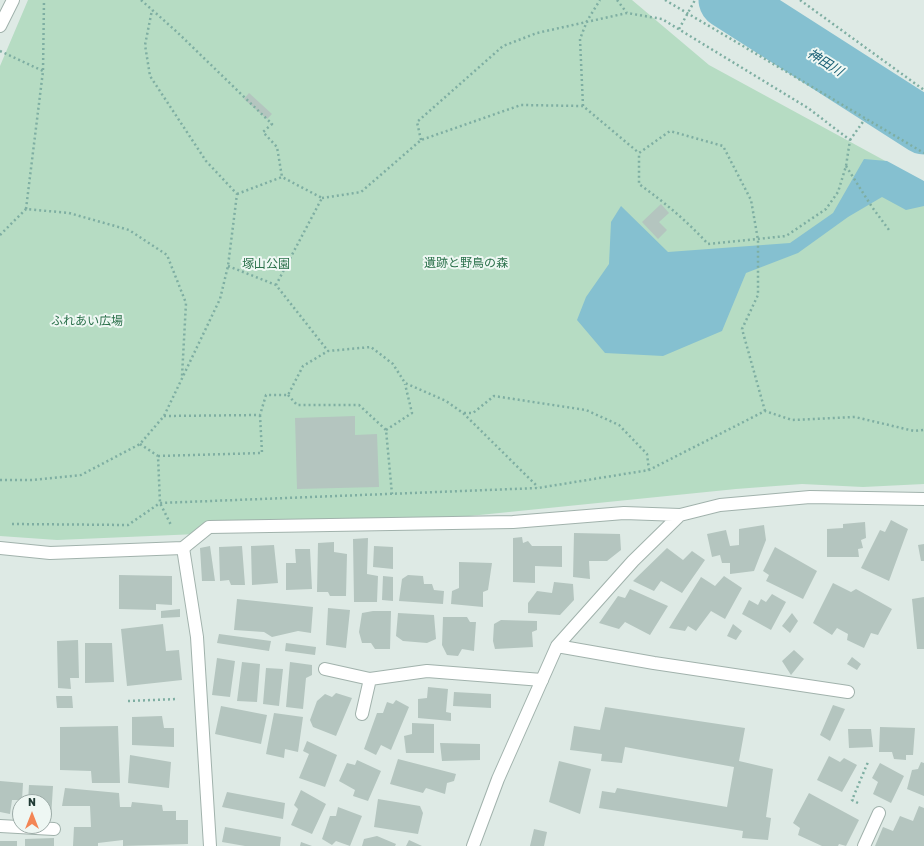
<!DOCTYPE html>
<meta charset="utf-8">
<style>
body{margin:0}
#map{position:relative;width:924px;height:846px;overflow:hidden;background:#deeae5;font-family:Rubik,sans-serif}
canvas{display:block}
.north{position:absolute;left:12px;top:794px;width:40px;height:40px;box-sizing:border-box;background:#eef7f3;border:1px solid #9caba7;border-radius:50%;rotate:0deg;font-size:11px;font-weight:700;line-height:16px;text-align:center;color:#203a34}
.north::after{content:'';display:block;margin:auto;width:14px;height:18px;background:#f38554;clip-path:polygon(50% 0,100% 100%,50% 72%,0 100%)}
</style>
<div id="map">
<canvas width="924" height="846"></canvas>
<div class="north">N</div>
</div>
<script>
const context = document.querySelector('canvas').getContext('2d');
context.lineJoin = 'round';
function fill(path, color) { context.fillStyle = color; context.fill(path, 'evenodd'); }
function strokePath(path, color, width, dash) { context.strokeStyle = color; context.lineWidth = width; context.lineCap = dash ? 'butt' : 'round'; context.setLineDash(dash || []); context.stroke(path); }
function write(font, color, halo, rows, align = 'center') {
  context.font = font + ' Rubik,"Noto Sans JP",sans-serif'; context.lineWidth = 4; context.setLineDash([]); context.textBaseline = 'middle'; context.strokeStyle = halo; context.fillStyle = color; for (const [text, x, y, turn = 0] of rows) {
    context.save(); context.translate(x, y); context.rotate((+turn || 0) * Math.PI / 180); context.textAlign = isNaN(turn) ? turn : align; if (halo) context.strokeText(text, 0, 0); context.fillText(text, 0, 0); context.restore();
  }
}
fill(new Path2D(`
 M28,0H632L709,65L924,182V484L863,487L802,484L736,489L361,527L57,540L0,536V66Z`), '#b6dcc3');
fill(new Path2D(`
 M864,159L887,161L924,181V206L906,210L882,197L848,217L798,253L746,273L722,331L663,356L605,353L577,320L586,297L609,264L611,222L621,206L668,252L790,243L833,213Z`), '#85c0d0');
strokePath(new Path2D(`
 M727,0L924,126`), '#85c0d0', 57);
fill(new Path2D(`
 M249,93L272,114L267,119L244,99Z
 M661,204L669,213L659,222L667,230L658,239L642,222Z
 M355,416V435L377,434L379,487L297,489L295,418Z
 M891,520L908,529L889,581L861,568L880,530L885,532Z
 M865,522L866,538L861,540L863,548L858,549L859,557H827V529L843,528V524Z
 M764,525L766,540L754,571L730,574V563H722L720,555L712,557L707,534L726,530L730,546L739,545V529Z
 M574,533L620,534L621,550L607,561H589L590,579L573,577Z
 M522,537L523,543L528,541L532,546H562V567L535,566V583L513,582V538Z
 M368,538L367,574L378,576L377,602H354L353,539Z
 M334,542V552L347,554L346,596H330L328,592H317L318,543Z
 M924,544V561H921L918,545Z
 M274,545L278,583L252,585L251,546Z
 M210,546L215,581H202L200,548Z
 M242,546L245,585H231L229,580L220,581L219,547Z
 M374,546L393,547V569L373,567Z
 M775,547L817,571L803,599L766,581L769,575L763,571Z
 M667,548L683,560L692,551L705,560L682,593L661,581L654,591L633,581Z
 M295,549H310L312,589L286,590V563H296Z
 M459,562L492,563L488,590L483,592V607L451,604L452,591L459,588Z
 M119,575L172,576V605L156,604V610L119,609Z
 M408,575L423,576L424,584H432L434,590L444,591L443,604L399,601L402,579Z
 M383,576L393,577V601L382,600Z
 M724,576L742,588L725,619L711,611L696,631L688,626L685,631L669,628L701,577L715,586Z
 M554,582L573,584L574,600L560,615L528,613V603L537,591L552,593Z
 M833,583L851,592L856,589L892,609L878,635L871,633L864,648L847,640L848,634L837,628L832,635L813,623Z
 M630,589L668,606L650,635L625,622L619,629L599,623L618,596L625,598Z
 M772,594L786,602L771,630L742,614L749,600L758,605L761,599L766,602Z
 M924,597V649H917L912,599Z
 M237,599L313,607L311,633L298,631L272,637L264,632L234,630Z
 M328,608L350,610L346,648L326,645Z
 M180,609V617L161,618V611Z
 M373,611H391L390,649H375L371,643H362L359,632L362,613Z
 M398,613L434,615L436,639L427,643L403,641L396,636Z
 M792,613L798,621L790,633L782,626Z
 M443,617H467L470,622H476L474,651L462,649L458,656L447,655L442,645Z
 M501,620L537,621V630L532,632L533,647L495,649L493,641L494,624Z
 M163,624L166,651L179,650L182,680L127,686L121,629Z
 M733,624L742,631L736,640L727,636Z
 M219,634L271,641L269,651L217,643Z
 M78,640L79,678H70L71,689L58,688L57,641Z
 M85,643H112L114,682L85,683Z
 M286,643L316,647L315,655L285,651Z
 M794,650L804,659L791,675L782,661Z
 M852,657L861,664L857,670L847,664Z
 M217,658L235,661L230,697L212,695Z
 M242,662L260,664L257,702L237,701Z
 M290,662L312,665V675L306,678L303,709L286,707Z
 M266,668L283,669L279,706L263,704Z
 M428,687L448,689L446,712L451,713V721L418,718V699L427,698Z
 M454,692L491,694V708L453,706Z
 M336,693L352,698L336,736L313,727L310,720L317,701L325,694L332,697Z
 M56,696H72L73,708H57Z
 M396,700L409,707L391,750L381,745L376,755L364,749L377,713H383L387,702L393,704Z
 M833,705L845,709L830,741L820,735Z
 M221,706L267,715L261,744L215,734Z
 M605,707L745,728L739,761L773,769L766,817L771,818L768,840L742,838L743,831L599,808L602,791L615,793L617,788L727,807L734,767L625,747L622,763L601,761L602,754L570,750L574,726L600,730Z
 M274,713L303,717L298,752L285,749L284,758L266,754Z
 M162,716L164,728H174V747L132,745V717Z
 M412,723L434,724V753H406L404,736L412,734Z
 M118,726L120,783H92L91,771L60,770V727Z
 M880,727L915,728L913,755H906V760L894,759L892,752H879Z
 M848,729H871L873,747L849,748Z
 M307,741L337,755L325,787L299,778L309,754L303,751Z
 M440,743L480,744V760L442,761Z
 M130,755L171,762L169,788L128,783Z
 M829,756L840,762L844,758L857,765L842,792L817,780Z
 M398,759L456,774L454,781L447,783L445,794L426,788L423,793L390,784Z
 M357,760L381,771L368,801L353,796L355,790L339,781L347,763L355,765Z
 M559,761L591,769L580,814L549,802Z
 M921,762L924,763V796L907,789L912,770L918,769Z
 M880,763L904,776L891,803L873,794L878,782L872,778Z
 M0,781L23,783L22,800H12L10,814L0,812Z
 M29,785L53,786L51,818L44,817V802H28Z
 M65,788L119,793L120,807H131L132,802L162,805L163,811H176V820H188V844L123,846V840L98,843V846H73L74,827H91L90,806H62Z
 M301,790L326,804L312,834L291,825L298,809L294,805Z
 M227,792L285,803L283,819L222,807Z
 M809,793L859,820L846,846L839,844L838,846H822L798,835L800,828L793,823Z
 M378,799L420,806L423,813L418,834L374,827Z
 M919,806L924,808V846H875L883,827L893,831L900,816L913,821Z
 M338,807L362,816L350,846L336,841L332,845L322,839L330,816H336Z
 M225,827L281,837L280,846H245L222,842Z
 M534,829L547,832L544,846H530Z
 M377,836L396,844L395,846H362L364,839Z
 M54,838V846H25V839Z
 M409,840L422,846H406Z
 M0,841H17V846H0Z
 M301,842L312,846H300Z`), '#b4c5bf');
const lane = new Path2D(`
 M183,548L197,637L210,846
 M325,669L370,679L427,671L542,680
 M362,714L370,679
 M0,826L54,829
 M864,846L879,813`);
const street = new Path2D(`
 M0,26L13,0
 M0,548L50,553L183,548L209,527L513,522L624,513L680,515
 M557,646L654,663L848,692
 M473,846L498,779L557,646L633,561L680,515L720,505L810,497L924,499`);
strokePath(lane, '#a1b2ac', 14);
strokePath(street, '#a1b2ac', 14);
strokePath(new Path2D(`
 M141,0L177,32L272,124L263,132L277,147L282,177
 M617,0L627,13
 M665,0L924,153
 M800,0L924,90
 M679,29L695,0
 M0,51L43,71
 M583,106L580,39L587,21L600,0
 M421,140L417,122L503,46L537,33L627,13L662,19L808,108L850,140L846,166L838,192L826,209L786,236L708,244C687,221 664,202 639,184V153L670,131L723,146L751,200L758,240V295L742,329L765,411
 M850,140L865,119
 M846,166L872,207L889,230
 M237,194L282,177L322,198L276,285
 M322,198L361,192L421,140L521,105L583,106L639,153
 M26,209L43,71L44,0
 M0,235L26,209L69,213L129,230L167,255L186,303L182,376
 M228,266L276,285L328,351
 M288,395L297,405H359L386,430L392,494
 M464,413H473L494,396L586,410L619,425L647,454L649,470
 M164,416L260,415L266,395H288L303,366L328,351L371,347L393,364L405,383L446,401L463,413L538,487
 M386,430L412,413L405,384
 M140,444L158,456L160,503L171,525
 M158,456L262,453L260,415
 M0,480H32L81,475L140,444L164,416L220,299L228,266L237,194L206,161L150,76L145,45L152,10
 M12,524L128,525L160,503L538,488L649,470L765,411L792,420L855,417L914,431L924,430
 M128,701L178,699
 M858,803L852,800L868,762`), '#7eaea2', 2.5, [2, 3]);
strokePath(lane, '#fff', 12);
strokePath(street, '#fff', 12);
write('12px', '#2a704a', '#eef7f3', [
 ["遺跡と野鳥の森",466,264],
 ["塚山公園",266,265],
 ["ふれあい広場",87,322]
]);
write('italic 13px', '#1a6075', '#eef7f3', [
 ["神田川",825,63,32]
]);
</script>
